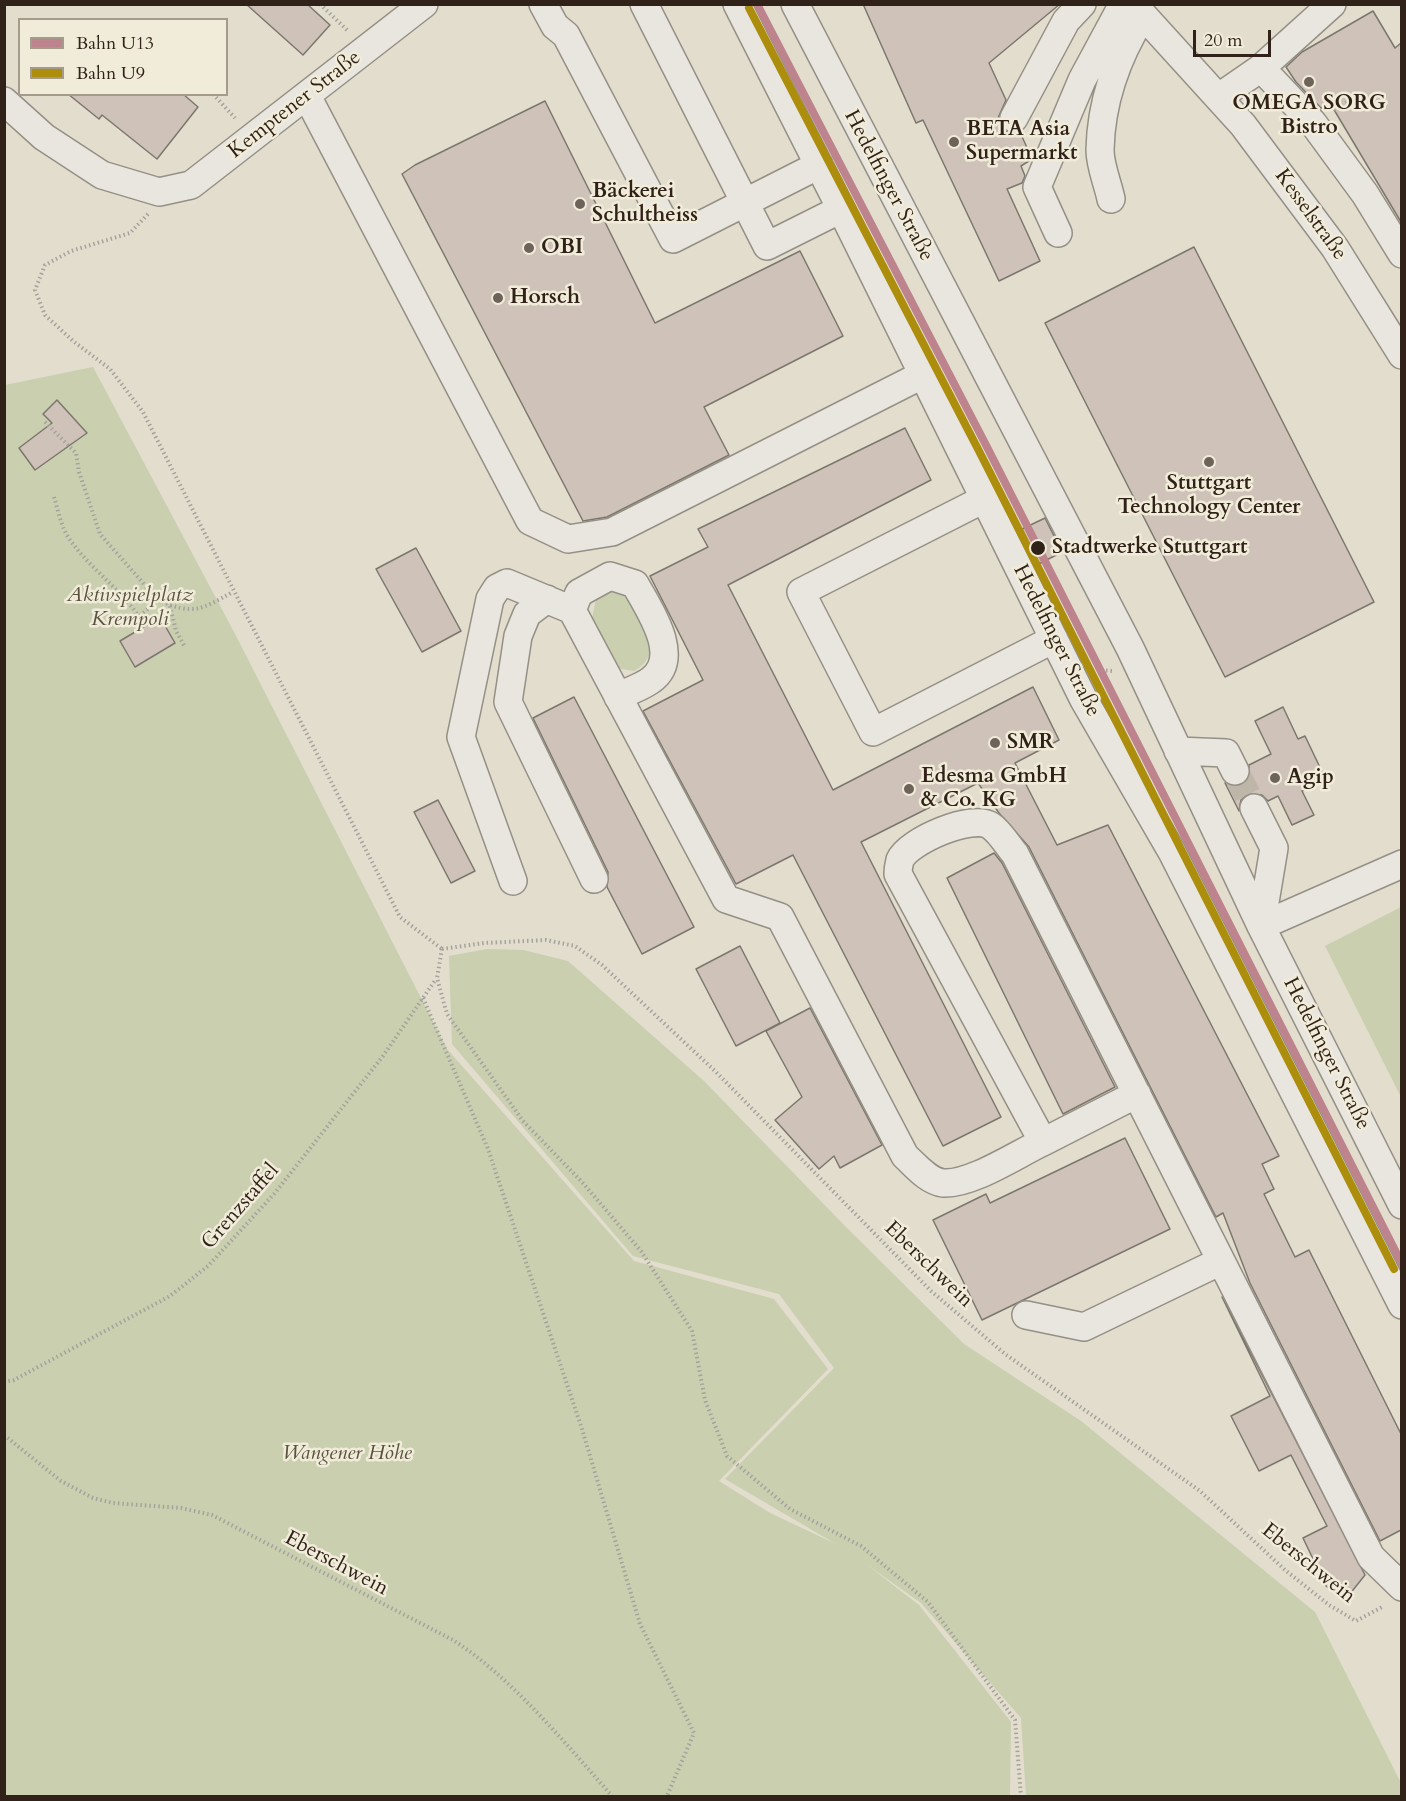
<!DOCTYPE html>
<meta charset="utf-8">
<style>
body{margin:0}
#map{position:relative;width:1406px;height:1801px;overflow:hidden;background:#e2ddcd;font-family:Cardo,serif}
canvas{display:block}
.frame{position:absolute;inset:0;border:6px solid #302119;pointer-events:none}
.legend{position:absolute;left:18px;top:18px;width:210px;height:78px;box-sizing:border-box;background:#f1ecd9;border:2px solid #a49b8c;margin:0;padding:8px 10px;list-style:none;font-size:18px;color:#302119}
.legend li{display:flex;align-items:center;gap:12px;height:30px}
.legend b{width:30px;border:2px solid #a49b8c}
.scale{position:absolute;left:1193px;top:30px;width:78px;height:27px;box-sizing:border-box;border:3px solid #302119;border-top:0;padding-left:8px;font-size:18px;line-height:21px;white-space:nowrap;color:#302119;-webkit-text-stroke:4px #f1ecd9;paint-order:stroke}
</style>
<div id="map">
<canvas width="1406" height="1801"></canvas>
<div class="frame"></div>
<ul class="legend">
<li><b style="height:8px;background:#be848d"></b>Bahn U13</li>
<li><b style="height:8px;background:#ac8d0c"></b>Bahn U9</li>
</ul>
<div class="scale">20 m</div>
</div>
<script>
const context = document.querySelector('canvas').getContext('2d');
context.lineJoin = 'round';
function fill(path, color) { context.fillStyle = color; context.fill(path, 'evenodd'); }
function strokePath(path, color, width, dash) { context.strokeStyle = color; context.lineWidth = width; context.lineCap = dash ? 'butt' : 'round'; context.setLineDash(dash || []); context.stroke(path); }
function write(font, color, halo, rows, align = 'center') {
  context.font = font + ' Cardo,serif'; context.lineWidth = 5; context.setLineDash([]); context.textBaseline = 'middle'; context.strokeStyle = halo; context.fillStyle = color; for (const [text, x, y, turn = 0] of rows) {
    context.save(); context.translate(x, y); context.rotate((+turn || 0) * Math.PI / 180); context.textAlign = isNaN(turn) ? turn : align; if (halo) context.strokeText(text, 0, 0); context.fillText(text, 0, 0); context.restore();
  }
}
fill(new Path2D(`
 M93,367L234,632L447,1049L634,1261L774,1299L828,1369L719,1481L770,1513L836,1544L725,1479L834,1368L779,1294L633,1256L452,1044L449,956L487,949L523,950L568,961L704,1081L844,1225L964,1344L1081,1421L1315,1612L1401,1783V1796H1026L1021,1718L921,1603L866,1564L919,1605L1011,1722L1010,1796H5V385Z
 M610,590L628,595C641,618 668,653 634,671L617,668L592,618L596,599Z
 M1401,907V1097L1325,946Z`), '#c9cfaf');
const building = new Path2D(`
 M246,4H307L330,25L303,55Z
 M863,4H1060L989,63L1006,100L998,118L1000,126L1007,132H1020L1032,159L1021,166L1025,176L1022,183L1007,189L1040,261L999,281L923,120L916,123Z
 M1373,11L1395,48L1401,43V222L1330,103L1321,108L1296,82L1286,67L1302,52Z
 M68,94H183L198,107L157,159L102,115L99,119Z
 M545,101L655,323L800,251L843,336L704,407L729,455L607,517L583,521L402,174L415,165Z
 M1194,247L1374,602L1225,677L1045,323Z
 M57,400L87,433L35,470L19,448L52,423L43,414Z
 M905,428L931,480L728,585L833,790L1033,687L1059,740L1015,763L1057,845L1108,825L1279,1156L1262,1164L1274,1189L1264,1194L1295,1257L1309,1250L1401,1434V1530L1380,1541L1250,1283L1223,1213L1216,1217L1029,847L999,813L978,783L861,842L1001,1117L943,1146L793,855L736,884L643,711L703,680L650,576L708,547L698,529Z
 M1045,518L1062,552L1035,566L1018,531Z
 M416,548L461,631L422,652L376,569Z
 M160,617L175,643L135,667L120,641Z
 M574,697L694,927L642,954L607,887L608,872L533,718Z
 M1283,707L1298,739L1305,736L1326,780L1302,791L1314,815L1292,825L1278,796L1268,801L1262,795L1248,794L1241,800L1239,811L1225,783L1233,787L1243,785L1248,779L1249,765L1271,754L1255,721Z
 M438,800L475,871L451,883L414,812Z
 M994,853L1002,863L1115,1087L1063,1114L947,878Z
 M740,946L780,1023L736,1046L696,969Z
 M810,1008L882,1145L840,1168L834,1156L819,1169L775,1120L802,1097L766,1031Z
 M1125,1138L1170,1229L982,1320L933,1220L986,1194L990,1203Z
 M1222,1297L1365,1575L1345,1600L1326,1586L1303,1538L1327,1526L1291,1455L1259,1471L1231,1416L1270,1396Z`);
fill(building, '#cfc3b9');
strokePath(building, '#7c776e', 1.5);
strokePath(new Path2D(`
 M1235,771L1254,808`), '#beb7a9', 27, [27, 14]);
const minor = new Path2D(`
 M543,4L555,26L566,35L673,239L819,165
 M644,4L767,246L841,209
 M737,4L841,209L1084,700L1172,852L1402,1305
 M795,4L1130,648L1261,926L1402,1205
 M1133,4L1243,125L1335,248L1402,355
 M1261,68L1313,123L1365,194L1402,254
 M307,96L530,521L568,539L612,532L922,375
 M1219,97L1261,68L1332,4
 M4,101L44,137L102,175L159,192L191,185L424,4
 M1014,118L1066,21L1082,4
 M1111,199C1108,184 1100,166 1100,150C1101,102 1118,55 1143,15
 M1058,233L1037,187L1082,80L1123,4
 M984,499L801,592L873,732L1054,639
 M547,599L527,614L518,636L508,702L594,879
 M618,697C628,691 642,687 651,680C683,657 648,608 635,584L610,576L579,593L572,610L726,899L780,917L905,1156C916,1166 928,1181 943,1183C971,1185 1017,1154 1043,1142
 M1178,751L1226,753L1235,771
 M1254,808L1274,848L1261,926
 M513,881L461,737L490,599L497,588L507,583L572,610
 M1261,926L1402,864
 M1137,1094L1043,1142L898,874C898,870 899,864 900,860C908,841 973,813 991,826C1000,832 1008,846 1015,854L1371,1557L1402,1587
 M1026,1315L1084,1327L1221,1261`);
strokePath(minor, '#959086', 30);
strokePath(new Path2D(`
 M320,4L348,31
 M213,94L235,118
 M1334,110L1347,102
 M148,214L130,233L71,251L45,265L35,290L45,315L73,341L110,369L143,412L400,917L442,949
 M45,422L76,453L79,472L100,534L158,600C193,616 202,609 233,592
 M54,497C58,510 61,526 68,537C90,570 125,591 145,626
 M170,606L176,631L185,647
 M140,616L158,600
 M1097,670L1114,671
 M442,949L484,943L546,940L575,946L602,965L716,1072L931,1291L1005,1354L1200,1491L1285,1570L1329,1605L1356,1621L1384,1606
 M442,949L437,978L447,1014L523,1121L582,1182L641,1251L692,1331L705,1400L727,1456L790,1509L861,1546L928,1602L1015,1720L1021,1796
 M423,998L488,1149L582,1429L640,1624L694,1733L667,1796
 M4,1382L14,1380L170,1296L208,1266L274,1194L383,1056L436,979
 M4,1435L61,1481L93,1498L113,1503L181,1508L212,1515L453,1640C511,1677 566,1744 612,1796`), '#a6a39d', 4, [1.5, 3]);
strokePath(minor, '#e8e6de', 27);
strokePath(new Path2D(`
 M757,4L987,447L1402,1264`), '#be848d', 8);
strokePath(new Path2D(`
 M749,8L979,451L1394,1269`), '#ac8d0c', 8);
for (const [x, y, r, color] of [
 [1309,82,6,"#6e6358"],
 [954,142,6,"#6e6358"],
 [580,204,6,"#6e6358"],
 [529,248,6,"#6e6358"],
 [498,298,6,"#6e6358"],
 [1209,462,6,"#6e6358"],
 [1038,548,8,"#302119"],
 [995,743,6,"#6e6358"],
 [1275,778,6,"#6e6358"],
 [909,789,6,"#6e6358"]
]) { const dot = new Path2D(); dot.arc(x, y, r, 0, 2 * Math.PI); context.fillStyle = color; context.fill(dot); strokePath(dot, '#f1ecd9', 2); }
write('bold 21px', '#302119', '#f1ecd9', [
 ["OMEGA SORG",1309,104,"center"],
 ["Bistro",1309,128,"center"],
 ["BETA Asia",966,130],
 ["Supermarkt",966,154],
 ["Bäckerei",592,192],
 ["Schultheiss",592,216],
 ["OBI",541,248],
 ["Horsch",510,298],
 ["Stuttgart",1209,484,"center"],
 ["Technology Center",1209,508,"center"],
 ["SMR",1007,743],
 ["Edesma GmbH",921,777],
 ["& Co. KG",921,801],
 ["Agip",1287,778]
], 'left');
write('21px', '#302119', '#f1ecd9', [
 ["Kemptener Straße",295,105,-38],
 ["Hedelfinger Straße",888,186,62],
 ["Kesselstraße",1310,215,54],
 ["Hedelfinger Straße",1056,641,63],
 ["Hedelfinger Straße",1326,1054,63],
 ["Grenzstaffel",241,1207,-49],
 ["Eberschwein",928,1265,44],
 ["Eberschwein",336,1564,28],
 ["Eberschwein",1308,1564,39]
]);
write('bold 21px', '#302119', '#f1ecd9', [
 ["Stadtwerke Stuttgart",1052,548]
], 'left');
write('italic 21px', '#58523e', '#f1ecd9', [
 ["Aktivspielplatz",130,596],
 ["Krempoli",130,620],
 ["Wangener Höhe",347,1454]
]);
</script>
